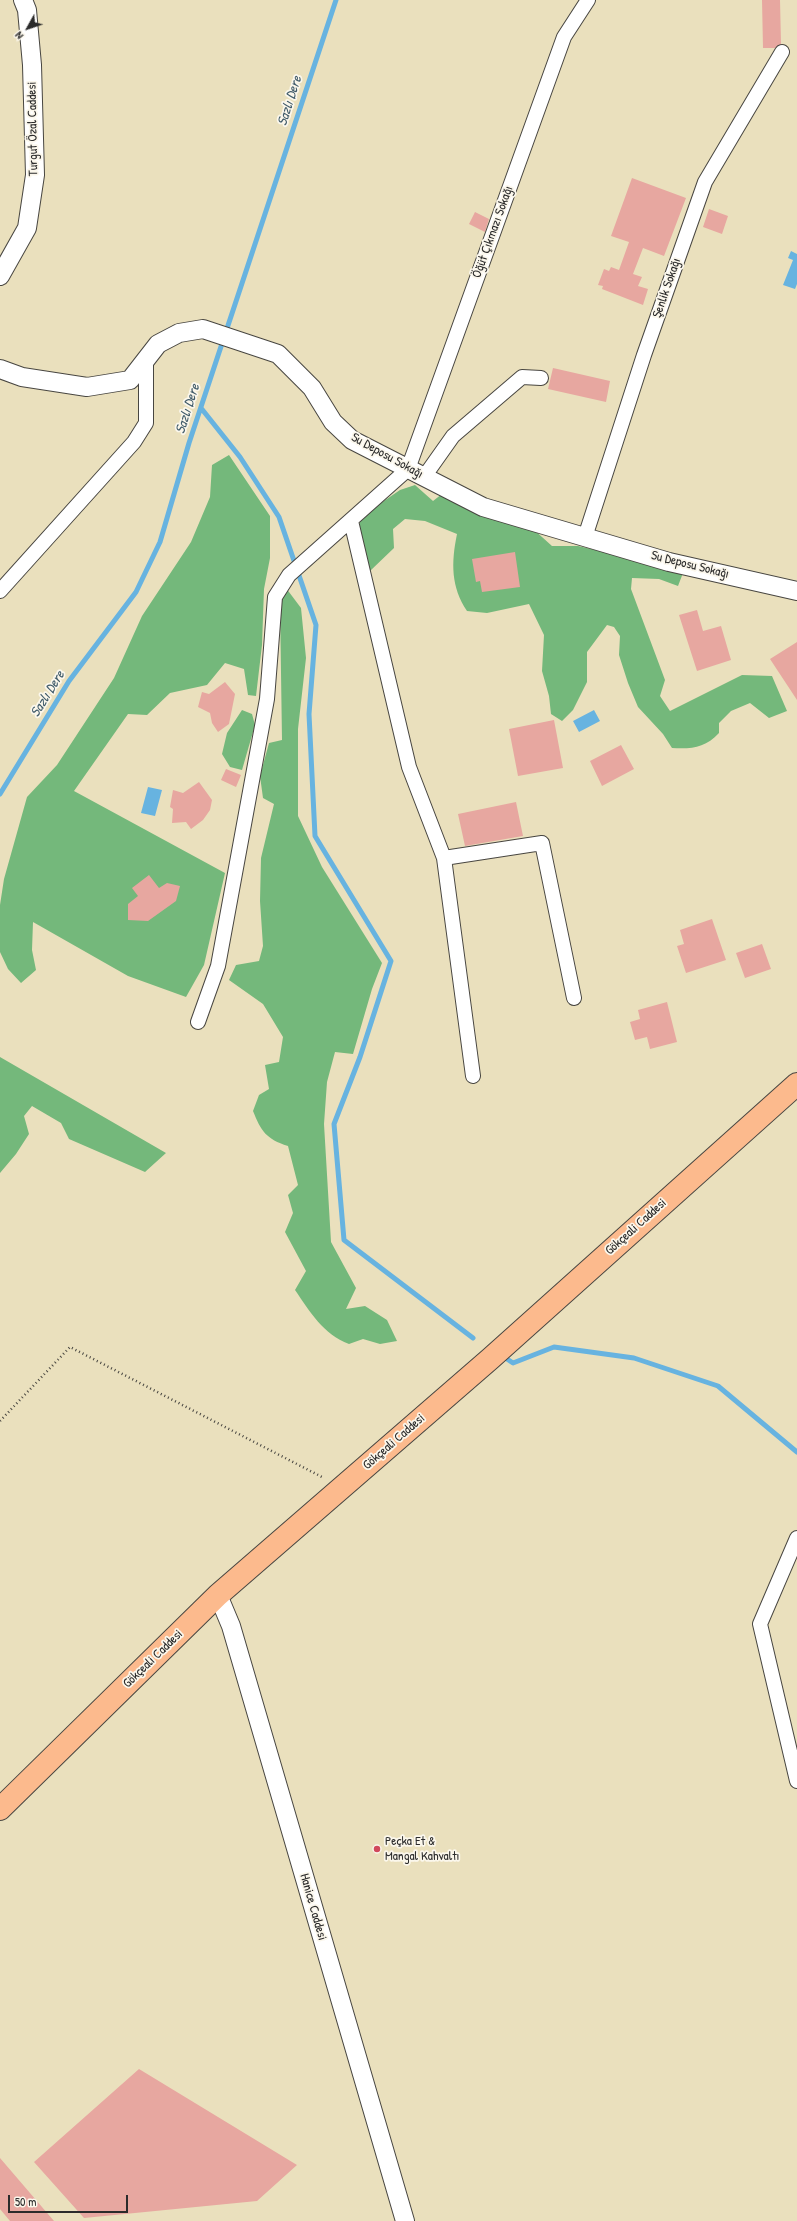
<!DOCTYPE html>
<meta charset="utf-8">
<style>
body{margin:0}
#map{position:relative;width:797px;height:2221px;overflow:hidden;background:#eae0bd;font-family:"Patrick Hand",sans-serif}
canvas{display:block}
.north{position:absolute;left:8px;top:8px;width:40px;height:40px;-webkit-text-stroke:3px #fbf7ec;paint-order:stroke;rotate:230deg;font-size:11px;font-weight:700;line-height:16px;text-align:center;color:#2b2b2b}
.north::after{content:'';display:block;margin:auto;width:14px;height:18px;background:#2b2b2b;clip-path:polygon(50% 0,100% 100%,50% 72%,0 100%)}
.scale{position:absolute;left:8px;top:2195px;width:120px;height:18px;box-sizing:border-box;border:2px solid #2b2b2b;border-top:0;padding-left:5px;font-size:12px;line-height:14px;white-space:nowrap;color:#2b2b2b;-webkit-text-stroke:3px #fbf7ec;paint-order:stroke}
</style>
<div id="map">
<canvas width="797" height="2221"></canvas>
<div class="north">N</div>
<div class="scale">50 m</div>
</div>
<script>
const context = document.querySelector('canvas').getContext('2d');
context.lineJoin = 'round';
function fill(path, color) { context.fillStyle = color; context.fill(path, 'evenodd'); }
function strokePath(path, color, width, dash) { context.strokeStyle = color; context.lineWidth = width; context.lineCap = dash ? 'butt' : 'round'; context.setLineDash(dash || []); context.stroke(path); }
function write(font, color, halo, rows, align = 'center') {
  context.font = font + ' "Patrick Hand",sans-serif'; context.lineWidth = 3.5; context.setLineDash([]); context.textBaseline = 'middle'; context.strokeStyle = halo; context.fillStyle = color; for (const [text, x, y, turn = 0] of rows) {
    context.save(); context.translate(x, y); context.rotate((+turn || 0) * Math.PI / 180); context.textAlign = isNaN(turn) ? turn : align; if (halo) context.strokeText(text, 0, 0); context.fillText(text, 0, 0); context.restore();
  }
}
fill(new Path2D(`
 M229,455L270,516V558L264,589L262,645L256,696L248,695L244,669L225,663L207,685L170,693L147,715L128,714L74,791L225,873L204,965L186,997L128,976L33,922L32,950L36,970L21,983L8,969L0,952V905L4,879L27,797L57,765L114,678L142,616L191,542L210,497L212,465Z
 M415,485L433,501L442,494L532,528L552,546H578L652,563L683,573L678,586L659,579L632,578L631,589L665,680L660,696L670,711L742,675L772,676L787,711L769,718L750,703L731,711L719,723V733C705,748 692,749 672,748L663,734L638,707L628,683L619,655L620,636L614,627L607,625L587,652V682L573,710L562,721L551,714L549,696L542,671L544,635L529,604L487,613L467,611C451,587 451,563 457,534L425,521L405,519L393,529L394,548L370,571L355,538L362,516L400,490Z
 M286,588L301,608L306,658L298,729V816L322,867L382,963L372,989L353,1054L335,1052L327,1082L324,1124L331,1242L356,1288L346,1309L365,1306L387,1320L397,1341L380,1344L363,1339L349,1344C323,1334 310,1312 295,1290L306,1271L285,1232L293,1213L288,1195L298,1185L288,1146C266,1139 261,1131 253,1111L259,1095L269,1089L265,1065L279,1062L283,1037L263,1004L229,980L236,965L259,961L263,946L260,901L261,858L274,804L263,798L260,776L269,743L282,740L280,604Z
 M242,710L252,714L255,725L242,770L230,767L222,754L227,733Z
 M0,1057L166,1153L145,1172L69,1139L61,1123L32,1106L24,1116L29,1134L16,1154L0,1173Z`), '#74b87b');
fill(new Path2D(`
 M791,251L797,254V284L795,289L783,285L793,260L788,258Z
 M594,710L600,721L579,732L573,721Z
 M148,787L162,790L155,816L141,813Z`), '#67b3e0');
strokePath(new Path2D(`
 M201,408L240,457L279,517L316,625L309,714L315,836L391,961L360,1057L334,1124L344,1240L473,1338
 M0,794L69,681L136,592L160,542L189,443L336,0
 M501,1355L513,1363L554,1347L634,1358L718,1386L797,1452`), '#67b3e0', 5);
fill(new Path2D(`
 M762,0H780L781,44L775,48H763Z
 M632,178L686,198L664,256L643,248L633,274L642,277L638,286L648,289L643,305L602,289L603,286L598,285L604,269L609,271L611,267L619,270L629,242L611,236Z
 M709,209L728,216L722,234L703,227Z
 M475,212L489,219L485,232L469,224Z
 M553,368L610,381L606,402L548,389Z
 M515,552L520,587L482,592L480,581L476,582L472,559Z
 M697,610L703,631L721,626L731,660L697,671L679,615Z
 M797,642V700L770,659Z
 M225,682L235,694L229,724L218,732L212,723L210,713L198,707L202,692L209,694Z
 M554,720L563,768L518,776L509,729Z
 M621,745L634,769L602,786L590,761Z
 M226,769L241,775L236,787L221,780Z
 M199,782L212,800L210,810L203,820L191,829L186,822L172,823L173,809L170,807L173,790L183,793Z
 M516,802L523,836L465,846L458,814Z
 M149,875L159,888L167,883L180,886L176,901L148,921L128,920V904L138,896L132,888Z
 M712,919L726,960L686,973L677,946L684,944L680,930Z
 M762,944L771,969L745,978L736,953Z
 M667,1002L677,1042L650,1049L647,1037L635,1040L630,1022L640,1019L638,1010Z
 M139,2069L297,2165L257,2201L84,2218L34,2162Z
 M0,2158L54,2221H10L0,2209Z`), '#e7a7a0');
const minor = new Path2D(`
 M424,477L453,436L522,377L541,378
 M351,521L409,767L444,858L473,1076
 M585,537L644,355L705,182L782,52
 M0,591L134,442L146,423V360
 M444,858L542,843L574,998
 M198,1022L218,966L267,699L275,597L289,575L408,469L564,37L588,0
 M797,1538L760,1624L797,1781`);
const tertiary = new Path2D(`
 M0,276L27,228L35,175L32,65L27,10L23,0
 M0,369L22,377L87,387L130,380L158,344L179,333L203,329L278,354L312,388L333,422L352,440L483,507L669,562L797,591
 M218,1595L231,1626L405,2221`);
const primary = new Path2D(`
 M0,1809L218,1595L490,1359L797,1084`);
strokePath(minor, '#484641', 16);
strokePath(tertiary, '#484641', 20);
strokePath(primary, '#484641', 24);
strokePath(new Path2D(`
 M0,1421L70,1347L324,1478`), '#484641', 2.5, [1, 3]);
strokePath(minor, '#fff', 14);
strokePath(tertiary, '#fff', 18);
strokePath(primary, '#fcba8d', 22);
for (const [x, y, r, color] of [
 [377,1849,4,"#d1495b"]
]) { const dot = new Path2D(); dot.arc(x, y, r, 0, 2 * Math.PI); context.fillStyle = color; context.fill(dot); strokePath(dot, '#fbf7ec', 1.5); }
write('13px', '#2b2b2b', '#fbf7ec', [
 ["Turgut Özal Caddesi",33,129,-91],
 ["Öğüt Çıkmazı Sokağı",493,232,-70],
 ["Şenlik Sokağı",667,288,-71],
 ["Su Deposu Sokağı",387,456,29],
 ["Su Deposu Sokağı",690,565,14],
 ["Gökçeali Caddesi",636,1227,-42],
 ["Gökçeali Caddesi",394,1442,-41],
 ["Gökçeali Caddesi",153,1659,-44],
 ["Hanice Caddesi",313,1907,74]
]);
write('13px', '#2b2b2b', '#fbf7ec', [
 ["Peçka Et &",385,1842],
 ["Mangal Kahvaltı",385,1857]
], 'left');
write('italic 14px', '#405b6a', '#fbf7ec', [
 ["Sazlı Dere",290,101,-72],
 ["Sazlı Dere",188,409,-72],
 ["Sazlı Dere",48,694,-58]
]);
</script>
